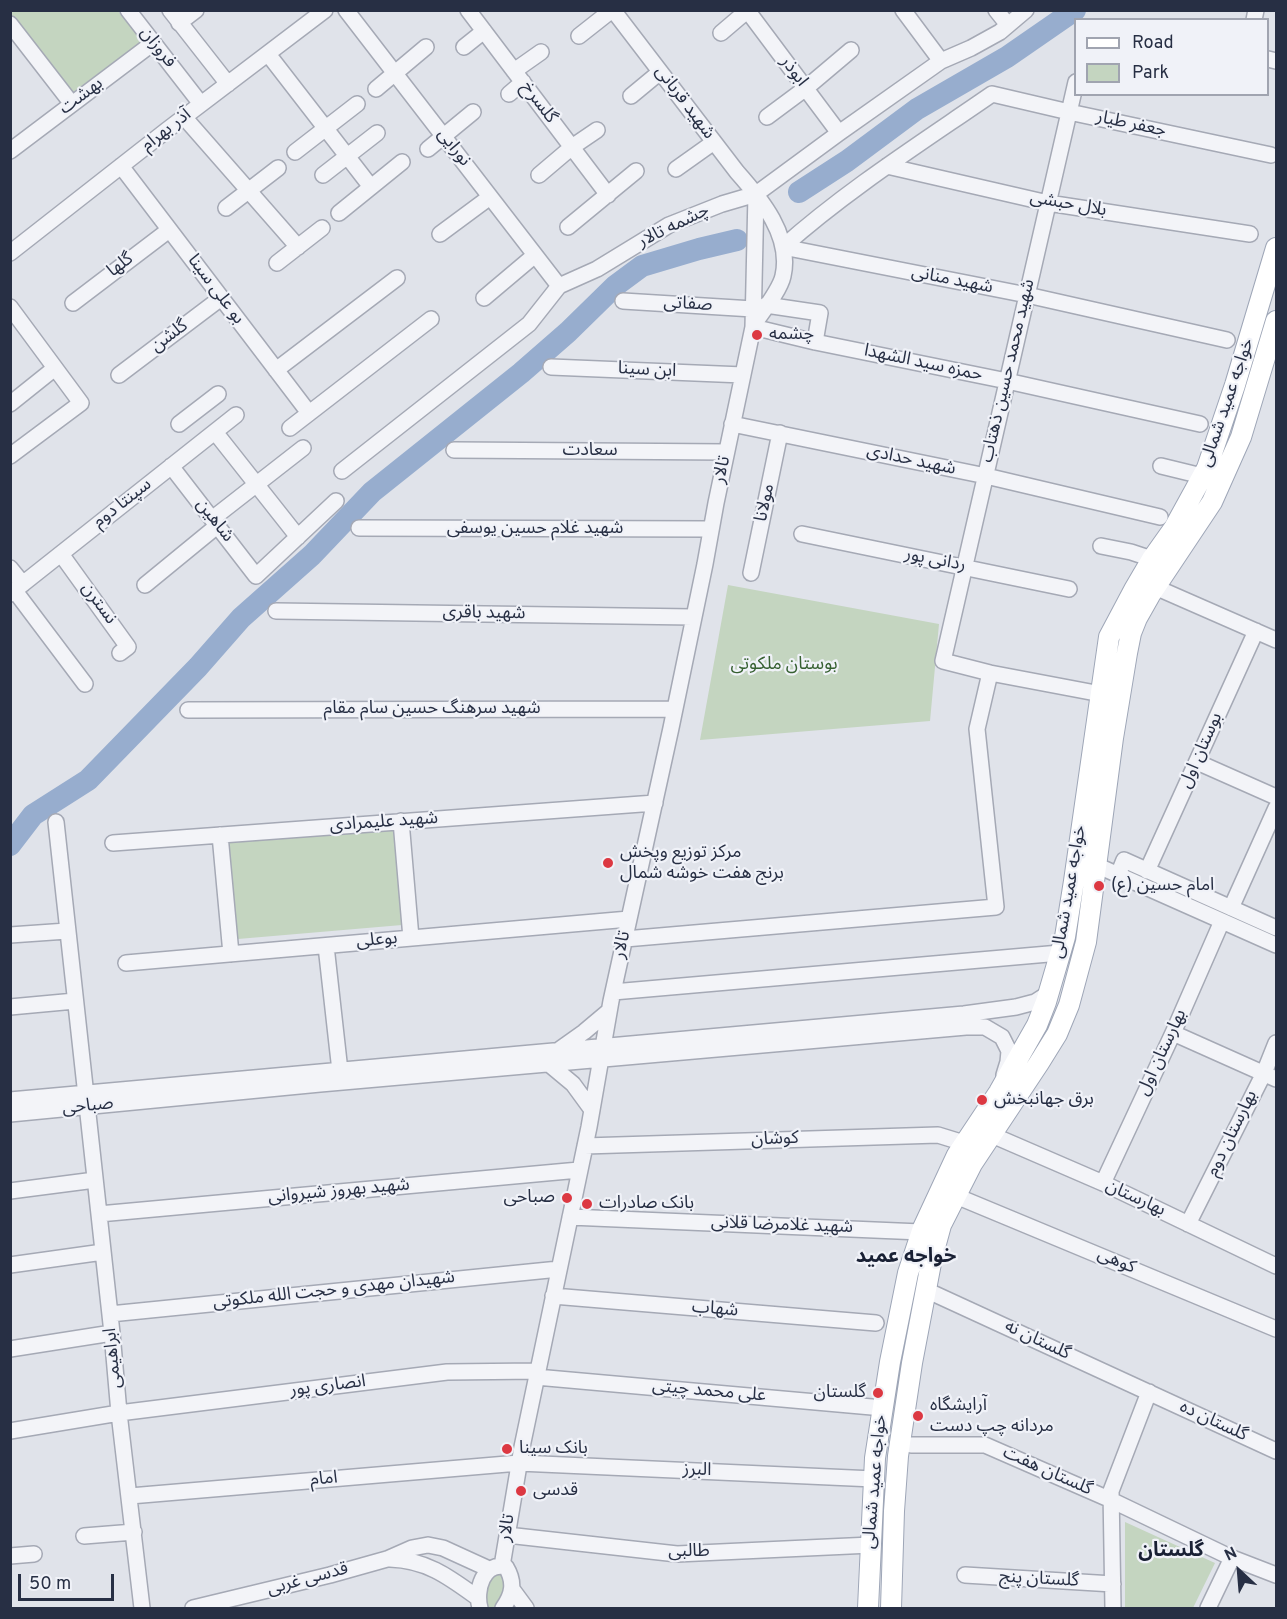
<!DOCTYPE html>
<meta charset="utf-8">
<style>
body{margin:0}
#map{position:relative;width:1287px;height:1619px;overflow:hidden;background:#e0e3ea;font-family:Overpass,sans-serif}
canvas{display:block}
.frame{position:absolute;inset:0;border:12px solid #272f44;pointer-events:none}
.legend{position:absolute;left:1074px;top:18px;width:195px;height:78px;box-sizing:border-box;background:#f0f2f8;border:2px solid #a0a4b0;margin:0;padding:8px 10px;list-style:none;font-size:18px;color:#272f44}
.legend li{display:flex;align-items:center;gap:12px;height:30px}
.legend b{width:30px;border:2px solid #a0a4b0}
.north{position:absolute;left:1209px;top:1541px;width:60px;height:60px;-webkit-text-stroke:4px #f0f2f8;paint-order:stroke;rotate:334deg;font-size:16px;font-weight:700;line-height:24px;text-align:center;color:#272f44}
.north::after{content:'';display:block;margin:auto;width:21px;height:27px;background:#272f44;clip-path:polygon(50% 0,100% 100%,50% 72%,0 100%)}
.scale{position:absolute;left:18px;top:1574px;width:96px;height:27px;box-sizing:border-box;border:3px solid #272f44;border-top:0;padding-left:8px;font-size:18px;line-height:21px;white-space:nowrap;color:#272f44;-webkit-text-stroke:4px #f0f2f8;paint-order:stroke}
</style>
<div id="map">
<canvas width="1287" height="1619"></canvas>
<div class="frame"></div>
<ul class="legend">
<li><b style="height:8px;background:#fff"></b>Road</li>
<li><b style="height:16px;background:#c4d5c0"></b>Park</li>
</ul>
<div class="north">N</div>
<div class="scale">50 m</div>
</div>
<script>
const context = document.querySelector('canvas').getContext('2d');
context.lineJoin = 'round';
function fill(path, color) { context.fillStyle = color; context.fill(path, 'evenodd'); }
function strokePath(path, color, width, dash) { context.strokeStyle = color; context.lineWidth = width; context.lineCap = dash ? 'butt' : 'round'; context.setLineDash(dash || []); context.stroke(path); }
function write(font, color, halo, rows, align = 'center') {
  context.font = font + ' Overpass,"Noto Sans Arabic",sans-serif'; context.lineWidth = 4.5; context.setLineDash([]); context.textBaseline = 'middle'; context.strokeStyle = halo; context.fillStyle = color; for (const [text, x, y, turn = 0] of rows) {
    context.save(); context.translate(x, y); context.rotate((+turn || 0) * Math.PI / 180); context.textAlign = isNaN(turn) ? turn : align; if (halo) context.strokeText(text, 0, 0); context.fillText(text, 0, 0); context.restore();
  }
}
fill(new Path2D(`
 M11,10L118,11L142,41L71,94L11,16Z
 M728,585L939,624L930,721L700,740Z
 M396,830L402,925L238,939L228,843Z
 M1125,1522L1215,1563L1193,1608H1125Z
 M496,1571L506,1576C506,1590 504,1612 485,1607V1591Z`), '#c4d5c0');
strokePath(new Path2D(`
 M799,192L847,161L917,109L1007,57L1075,10
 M10,845L33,815L88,780L198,667L241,618L312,555L372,492L521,373L568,332L615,286L642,266L699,249L737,240`), '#97adce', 22);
const minor = new Path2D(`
 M128,10L201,104
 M170,10L228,84
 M346,10L559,286
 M468,10L608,195
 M613,10L737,172C761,199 792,236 783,276C780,290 763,311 754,324
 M747,10L839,133
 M903,10L941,61
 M996,10L1008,25
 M1254,20L1256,10
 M179,23L196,10
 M10,24L72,104
 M721,33L748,10
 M579,36L612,10
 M464,47L484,31
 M268,54L371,187
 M1268,59L1276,61
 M514,71L541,52
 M1076,82L943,661L990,673L1101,694
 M376,89L426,47
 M509,94L523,82
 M631,96L660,72
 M184,117L298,247
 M767,117L806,88L851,50
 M428,149L473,112
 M10,151L153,43
 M295,152L357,104
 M121,166L309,413
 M887,166L1048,203L1250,234
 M676,169L714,142
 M323,175L377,133
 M539,175L572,147L597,130
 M226,208L278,168
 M339,213L402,162
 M568,227L636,171
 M440,234L490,197
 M783,247C847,190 921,143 992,94L1069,112L1271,155
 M783,247L1027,295L1227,340
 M10,253L167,130L325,10
 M277,263L322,228
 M484,298L535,255
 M623,301L753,309
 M73,303L169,230
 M766,305L820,313L815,342
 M10,307L81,403L10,456
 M753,327L815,342L1007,381L1200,424
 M551,367L743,375
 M276,370L397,278
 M119,375L221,298
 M10,404L55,368
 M179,424L218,394
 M732,424L986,476L1160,517
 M290,428L431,319
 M215,432L298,537
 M454,450L726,452
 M171,466L256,576L336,501
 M1161,466L1202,476
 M342,471L529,324L559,286L597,269L669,225L722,204L756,194L839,133L941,61L971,48L1000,32L1026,10
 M212,519L303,448
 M359,528L710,529
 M802,534L1069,589
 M1101,546L1131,552L1152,559
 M61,554L128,647L120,653
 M10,568L23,584
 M751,573L780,433
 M145,585L217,526
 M1155,587L1276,640
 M15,591L85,684
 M10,594L236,415
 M276,611L693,617
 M188,710L675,709
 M1197,762L1276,797
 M401,821L411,938
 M56,822L112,1333L119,1413L142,1608
 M220,835L231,954
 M113,843L655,803
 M1096,865L1276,945
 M1147,871L1256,631
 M1118,875L1124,860L1276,928
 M1231,908L1276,808
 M10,935L67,931
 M625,939L996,907L977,729L990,673
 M326,946L340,1071
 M126,963L629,919
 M613,992L1060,953
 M10,1007L75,1001
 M1173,1033L1276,1079
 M560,1049L584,1032L609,1011
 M549,1064L573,1084L592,1110
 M10,1100L964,1014L1016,1007L1035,1002L1049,993
 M10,1114L320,1084L966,1027H985L1002,1037L1009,1051L1008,1062L1004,1075
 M992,1135L1103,1183L1276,1266
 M585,1146L938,1135L964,1143
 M1103,1183L1173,1033L1222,921
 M10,1191L95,1180
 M956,1196L1276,1329
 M99,1214L579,1170
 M570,1217L921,1232
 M1188,1224L1264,1073L1276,1043
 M10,1265L103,1252
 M926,1290L1276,1451
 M553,1296L876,1323
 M110,1314L559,1269
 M10,1349L112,1333
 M536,1377L883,1408
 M10,1431L119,1413L447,1372L538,1371
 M911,1445H985L1111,1500L1232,1558L1276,1575
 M130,1496L519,1463L874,1479
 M507,1535L677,1554L871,1545
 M84,1536L134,1532
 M10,1556L34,1554
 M390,1559C427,1560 449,1577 478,1598
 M502,1566L522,1447L589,1127L611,1001L671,728L705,564L716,503L753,327L756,194
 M965,1575L1113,1584
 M512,1589L526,1608
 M193,1608L330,1575L387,1559L412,1548L428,1545L443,1548L489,1569
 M480,1608C475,1591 483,1561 506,1567C515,1582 513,1594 503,1608
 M1113,1608L1111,1491L1149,1392
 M1208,1608L1232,1558`);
const major = new Path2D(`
 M868,1608L875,1458L890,1362L908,1273L923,1228L957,1155L999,1092L1037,1025L1046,1002L1065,937L1074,881L1109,637L1135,588L1152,559L1174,528L1207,468L1235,385L1276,248
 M891,1608L894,1511L898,1456L912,1363L932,1258L941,1225L972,1164L1039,1063L1057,1034L1069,1005L1086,942L1113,738L1127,653L1131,633L1137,618L1150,595L1212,502L1241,437L1276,321`);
strokePath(minor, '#a5a9b5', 18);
strokePath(major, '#9ea6b7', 22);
strokePath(minor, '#f3f4f8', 15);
strokePath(major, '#fff', 20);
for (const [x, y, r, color] of [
 [757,335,6,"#dc3842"],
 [608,863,6,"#dc3842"],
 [1099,886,6,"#dc3842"],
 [982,1100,6,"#dc3842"],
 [567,1198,6,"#dc3842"],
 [587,1204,6,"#dc3842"],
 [878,1393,6,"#dc3842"],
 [918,1416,6,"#dc3842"],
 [507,1449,6,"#dc3842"],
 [521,1491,6,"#dc3842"]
]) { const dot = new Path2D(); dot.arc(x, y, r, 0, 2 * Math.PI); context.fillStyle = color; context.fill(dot); strokePath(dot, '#f0f2f8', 2); }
write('18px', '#272f44', '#f0f2f8', [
 ["فروزان",157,48,52],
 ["ابوذر",793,72,53],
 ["بهشت",82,97,-37],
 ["گلسرخ",538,103,53],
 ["شهید قربانی",684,103,53],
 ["جعفر طیار",1131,125,12],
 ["آذر بهرام",167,131,-38],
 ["نورایی",453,148,52],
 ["بلال حبشی",1068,205,10],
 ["چشمه تالار",674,227,-26],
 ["گلها",121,266,-37],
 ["شهید منانی",952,281,11],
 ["بو علی سینا",215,290,53],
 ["صفاتی",688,305,3],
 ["گلشن",170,337,-37],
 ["حمزه سید الشهدا",923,364,12],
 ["ابن سینا",647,371,3],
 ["شهید محمد حسین ذهتاب",1009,371,-77],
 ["خواجه عمید شمالی",1228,403,-71],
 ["سعادت",590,451],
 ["شهید حدادی",911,461,12],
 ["تالار",723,470,-78],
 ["مولانا",766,503,-78],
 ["سپنتا دوم",123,504,-38],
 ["شاهین",214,521,52],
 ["شهید غلام حسین یوسفی",535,529],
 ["ردانی پور",935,561,11],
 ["نسترن",98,604,54],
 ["شهید باقری",484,614,1],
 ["شهید سرهنگ حسین سام مقام",432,709],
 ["بوستان اول",1202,751,-66],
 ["شهید علیمرادی",384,823,-4],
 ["خواجه عمید شمالی",1070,892,-80],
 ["بوعلی",377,941,-5],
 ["تالار",623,945,-78],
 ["بهارستان اول",1163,1053,-65],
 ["صباحی",88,1107,-6],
 ["بهارستان دوم",1233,1134,-64],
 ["کوشان",775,1140,-2],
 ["شهید بهروز شیروانی",339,1192,-5],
 ["بهارستان",1135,1199,25],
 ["شهید غلامرضا قلانی",782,1226,2],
 ["کوهی",1116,1262,23],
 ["شهیدان مهدی و حجت الله ملکوتی",334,1291,-6],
 ["شهاب",715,1310,5],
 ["گلستان نه",1037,1341,25],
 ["ابراهیمی",114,1358,-95],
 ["انصاری پور",328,1387,-7],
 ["علی محمد چیتی",709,1392,5],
 ["گلستان ده",1213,1422,25],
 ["البرز",697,1471,2],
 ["گلستان هفت",1047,1472,24],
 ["امام",324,1480,-5],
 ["خواجه عمید شمالی",876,1482,-85],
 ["تالار",508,1528,-81],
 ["طالبی",689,1552],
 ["قدسی غربی",308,1580,-15],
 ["گلستان پنج",1039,1580,3]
]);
write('18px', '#272f44', '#f0f2f8', [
 ["چشمه",769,335],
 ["مرکز توزیع وپخش",620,853],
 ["برنج هفت خوشه شمال",620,874],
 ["امام حسین (ع)",1111,886],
 ["برق جهانبخش",994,1100],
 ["صباحی",555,1198,"right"],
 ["بانک صادرات",599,1204],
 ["گلستان",866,1393,"right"],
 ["آرایشگاه",930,1406],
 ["مردانه چپ دست",930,1427],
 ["بانک سینا",519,1449],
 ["قدسی",533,1491]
], 'left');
write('18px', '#376132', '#f0f2f8', [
 ["بوستان ملکوتی",784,665]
]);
write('bold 20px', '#192034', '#f0f2f8', [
 ["خواجه عمید",906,1258],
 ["گلستان",1171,1552]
]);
</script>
